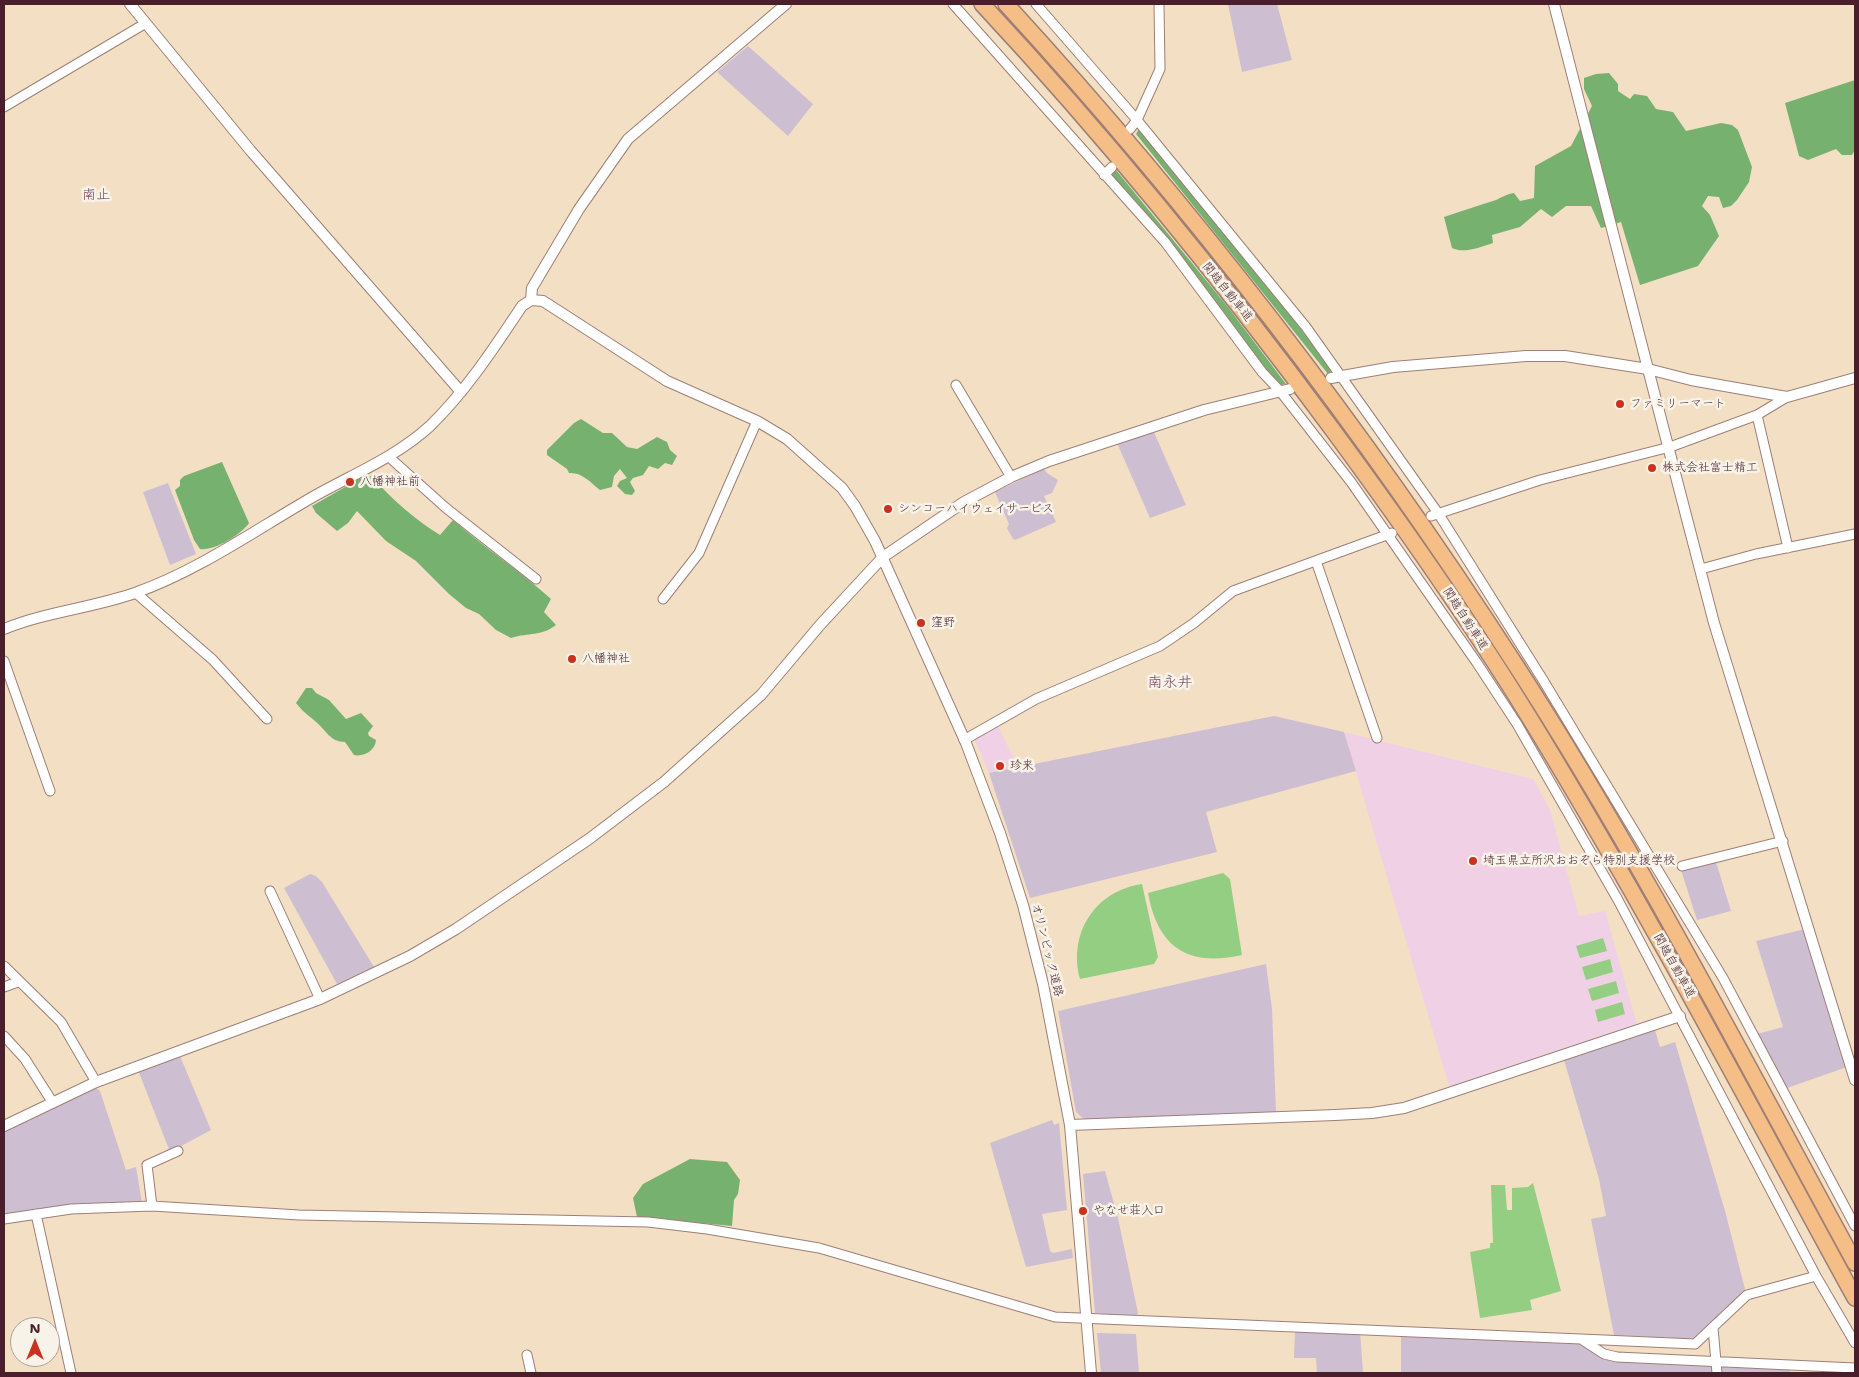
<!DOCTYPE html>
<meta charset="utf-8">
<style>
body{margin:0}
#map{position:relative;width:1859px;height:1377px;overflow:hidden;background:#f3dfc3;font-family:"Shantell Sans",sans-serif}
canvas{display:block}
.frame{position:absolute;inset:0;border:5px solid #4a1f2b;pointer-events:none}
.north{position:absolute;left:10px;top:1317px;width:50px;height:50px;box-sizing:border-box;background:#f7f3e8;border:1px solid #b29e9c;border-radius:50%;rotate:0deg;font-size:14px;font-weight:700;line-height:20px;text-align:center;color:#4a1f2b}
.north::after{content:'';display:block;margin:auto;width:18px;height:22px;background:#c8321e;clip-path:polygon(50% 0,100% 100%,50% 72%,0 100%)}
</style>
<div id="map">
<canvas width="1859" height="1377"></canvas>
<div class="frame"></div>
<div class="north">N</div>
</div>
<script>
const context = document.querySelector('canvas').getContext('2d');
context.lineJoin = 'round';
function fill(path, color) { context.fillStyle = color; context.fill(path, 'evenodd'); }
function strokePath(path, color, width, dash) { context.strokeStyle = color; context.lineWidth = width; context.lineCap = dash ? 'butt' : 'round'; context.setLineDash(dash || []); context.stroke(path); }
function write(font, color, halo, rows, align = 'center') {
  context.font = font + ' "Shantell Sans","Klee One",sans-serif'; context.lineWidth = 5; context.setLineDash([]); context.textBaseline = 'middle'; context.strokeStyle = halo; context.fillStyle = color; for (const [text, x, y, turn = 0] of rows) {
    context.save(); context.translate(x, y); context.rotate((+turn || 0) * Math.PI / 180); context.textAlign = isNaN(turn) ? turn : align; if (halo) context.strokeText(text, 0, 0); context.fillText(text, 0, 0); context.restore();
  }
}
fill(new Path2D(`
 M997,724L1018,767L989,773L974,738Z
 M1344,732L1533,779L1550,810L1579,916L1605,911L1637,1025L1450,1089Z`), '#f0d0e5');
fill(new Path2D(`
 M1228,4H1277L1292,60L1242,72Z
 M748,46L813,104L788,136L717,72Z
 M1153,430L1186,505L1150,518L1117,443Z
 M1044,469L1047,473L1058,480L1052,493L1044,496L1056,522L1015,540L1013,539L1007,528L1009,524L995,492Z
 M168,483L196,554L170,565L143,492Z
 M1274,716L1344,732L1356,771L1206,812L1217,852L1030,898L989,773Z
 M1716,862L1731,911L1697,920L1681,870Z
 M310,874L316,876L322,882L374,967L337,984L284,888Z
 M1805,929L1847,1067L1787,1088L1757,1034L1783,1027L1756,941Z
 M1266,964L1272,1009L1276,1112L1084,1119L1076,1112L1058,1011Z
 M1655,1030L1660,1047L1675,1042L1725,1211L1746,1293L1692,1339L1614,1335L1591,1219L1606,1216L1599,1179L1564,1060Z
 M180,1056L211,1130L170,1152L138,1070Z
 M95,1087L100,1091L126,1170L136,1167L142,1203L7,1216L4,1209V1130Z
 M1052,1120L1054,1125L1059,1123L1067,1210L1042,1214L1050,1251L1053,1253L1072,1249L1073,1258L1026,1267L990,1143Z
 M1105,1171L1118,1218L1138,1313L1136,1316L1095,1313L1083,1174Z
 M1297,1329L1360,1331L1363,1373H1317L1316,1358H1294L1295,1332Z
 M1097,1333L1136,1334L1139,1373H1101Z
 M1401,1336L1580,1342L1602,1355L1713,1365L1714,1373H1401Z
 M1721,1364L1789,1366L1790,1373H1722Z`), '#cebed2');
fill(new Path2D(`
 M1223,873L1230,879L1242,955C1188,967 1158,948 1148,893Z
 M1142,884L1158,957L1154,964L1080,979C1068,933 1095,891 1142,884Z
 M1603,938L1607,951L1580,958L1576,946Z
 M1610,959L1613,972L1586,980L1582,967Z
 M1616,981L1619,993L1592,1001L1588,989Z
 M1622,1002L1625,1014L1598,1022L1595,1010Z
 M1533,1183L1561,1291L1530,1300L1532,1310L1480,1318L1470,1252L1490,1248V1243H1493L1491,1185H1505L1507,1210H1512V1188L1528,1187Z`), '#94ce82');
fill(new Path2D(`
 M1609,73L1618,84V91L1630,99L1634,94L1647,96L1656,109L1673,112L1686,131L1721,123L1732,125L1738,130L1752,167L1749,182L1737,200L1731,206L1723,208L1719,197L1708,196L1702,206L1710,215L1719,236L1698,266L1640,285L1621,222L1601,228L1591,206H1566L1552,217L1541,209L1520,227L1492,235L1493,243C1481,247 1464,254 1452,248L1444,217C1461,211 1477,206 1493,201C1500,199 1503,195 1514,193L1520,201L1534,198L1535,166L1571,146L1592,106L1584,89V78L1596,74Z
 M1855,80V150L1852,155H1842L1836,149L1808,160L1799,156L1785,103Z
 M1140,127L1254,268L1332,370L1328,374L1136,134Z
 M1116,170L1227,306L1286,384L1280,385L1274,380L1166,238L1112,179V174Z
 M581,419L603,433H612L627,447L637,449L657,437L667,442L670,450L677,456L672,465L665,463L658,469L649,466L643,475L633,478L630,482L635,491L632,495L625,494L617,486L620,481L627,478L620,469L614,476L612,487L600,490C590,482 582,472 569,473L567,469L547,455V450L574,423Z
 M222,462L249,523C241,535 214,551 200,549L194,540L175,490L180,486V480L184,476Z
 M371,476C391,498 415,520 440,535L453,520C485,548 520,571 551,599L544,612L556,625C540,637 530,632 511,638L496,630L479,614L466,608L449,594L416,561L386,541L357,511L348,523L337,531L316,513L312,506L359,479Z
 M306,688H312L316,693L329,700L346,719L361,713L373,726L368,733L369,736L376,740C375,751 364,757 354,755L345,742C330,742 326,730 315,721C308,715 302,711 296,703Z
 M690,1159L727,1162L740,1180L738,1194L734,1200L732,1226L637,1217L633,1198L643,1184Z`), '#77b170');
const minor = new Path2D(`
 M953,4L1165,242L1262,372L1280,391L1351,482L1477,663L1517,724L1618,900L1816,1276L1855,1343
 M1036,4L1137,120L1306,327L1438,513L1543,680L1723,978L1855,1226
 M4,107L146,23
 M1130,129L1137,120L1160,69L1159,4
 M1104,175L1112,167
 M956,385L1011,477
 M1757,415L1788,548
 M389,457L446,508L536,579
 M1431,516L1540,480L1670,447L1757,415L1787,397
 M1316,561L1377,738
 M1701,569L1756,554L1855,534
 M136,593L213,660L267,719
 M663,599L699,553L757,421
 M4,661L50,791
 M964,740L1036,699L1160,646L1194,623L1233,591L1392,533
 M1682,866L1783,841
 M270,891L320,999
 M4,966L61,1022L96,1082
 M4,987L18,982
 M4,1036L25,1059L53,1103
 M152,1206L147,1165L178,1151
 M36,1214L71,1373
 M4,1219L71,1209L152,1206L299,1215L648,1222L707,1229L819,1248L1055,1317L1581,1339L1604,1354L1617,1357L1855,1368
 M1713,1328L1717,1373
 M1581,1339L1695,1344L1747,1295L1816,1276
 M527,1355L531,1373`);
const tertiary = new Path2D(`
 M130,4L250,150L461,392
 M1554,4L1648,369L1691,380L1787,397L1855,378
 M531,300L532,288L579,209L628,139L786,4
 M1331,378L1393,367L1526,356H1565L1648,369L1714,623L1855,1080
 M4,629C45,612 92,608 135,593C197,571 254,531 311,498C351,475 395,458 430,426C466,391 494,348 522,306L531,300L543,301L667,381L757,421L787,439L842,488L855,506L875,541L966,743L1000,833L1023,905L1043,984L1070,1125L1091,1373
 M1070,1125L1335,1115L1372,1113L1404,1108L1680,1016
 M4,1126L96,1082L320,999L410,956L456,929L589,839L664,782L761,695L820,625L883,557L964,502L1011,477L1049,461L1204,410L1290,389`);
const motorway = new Path2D(`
 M982,4C1107,138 1223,281 1332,429C1405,528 1476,629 1540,735C1652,919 1752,1110 1855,1298
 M1006,4C1194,209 1364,430 1515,664C1640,857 1745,1062 1855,1263`);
strokePath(minor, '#9e7f77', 11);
strokePath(tertiary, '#9e7f77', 12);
strokePath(motorway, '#9e7f77', 18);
strokePath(minor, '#fff', 9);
strokePath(tertiary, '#fff', 10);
strokePath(motorway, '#f6be87', 15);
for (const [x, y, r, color] of [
 [1620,404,5,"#c8321e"],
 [1652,468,5,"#c8321e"],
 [350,482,5,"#c8321e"],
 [888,509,5,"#c8321e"],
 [921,623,5,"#c8321e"],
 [572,659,5,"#c8321e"],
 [1000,766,5,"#c8321e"],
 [1473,861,5,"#c8321e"],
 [1083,1211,5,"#c8321e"]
]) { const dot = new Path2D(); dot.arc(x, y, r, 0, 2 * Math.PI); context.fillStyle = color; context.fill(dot); strokePath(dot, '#f7f3e8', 2); }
write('12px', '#4a1f2b', '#f7f3e8', [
 ["関越自動車道",1227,292,51],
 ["関越自動車道",1465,619,57],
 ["オリンピック道路",1047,950,76],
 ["関越自動車道",1674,966,61]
]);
write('12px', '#4a1f2b', '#f7f3e8', [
 ["ファミリーマート",1630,404],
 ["株式会社富士精工",1662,468],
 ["八幡神社前",360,482],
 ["シンコーハイウェイサービス",898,509],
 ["窪野",931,623],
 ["八幡神社",582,659],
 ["珍来",1010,766],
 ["埼玉県立所沢おおぞら特別支援学校",1483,861],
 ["やなせ荘入口",1093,1211]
], 'left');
write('14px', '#794a65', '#f7f3e8', [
 ["南止",96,195]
]);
write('15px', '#794a65', '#f7f3e8', [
 ["南永井",1170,683]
]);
</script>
